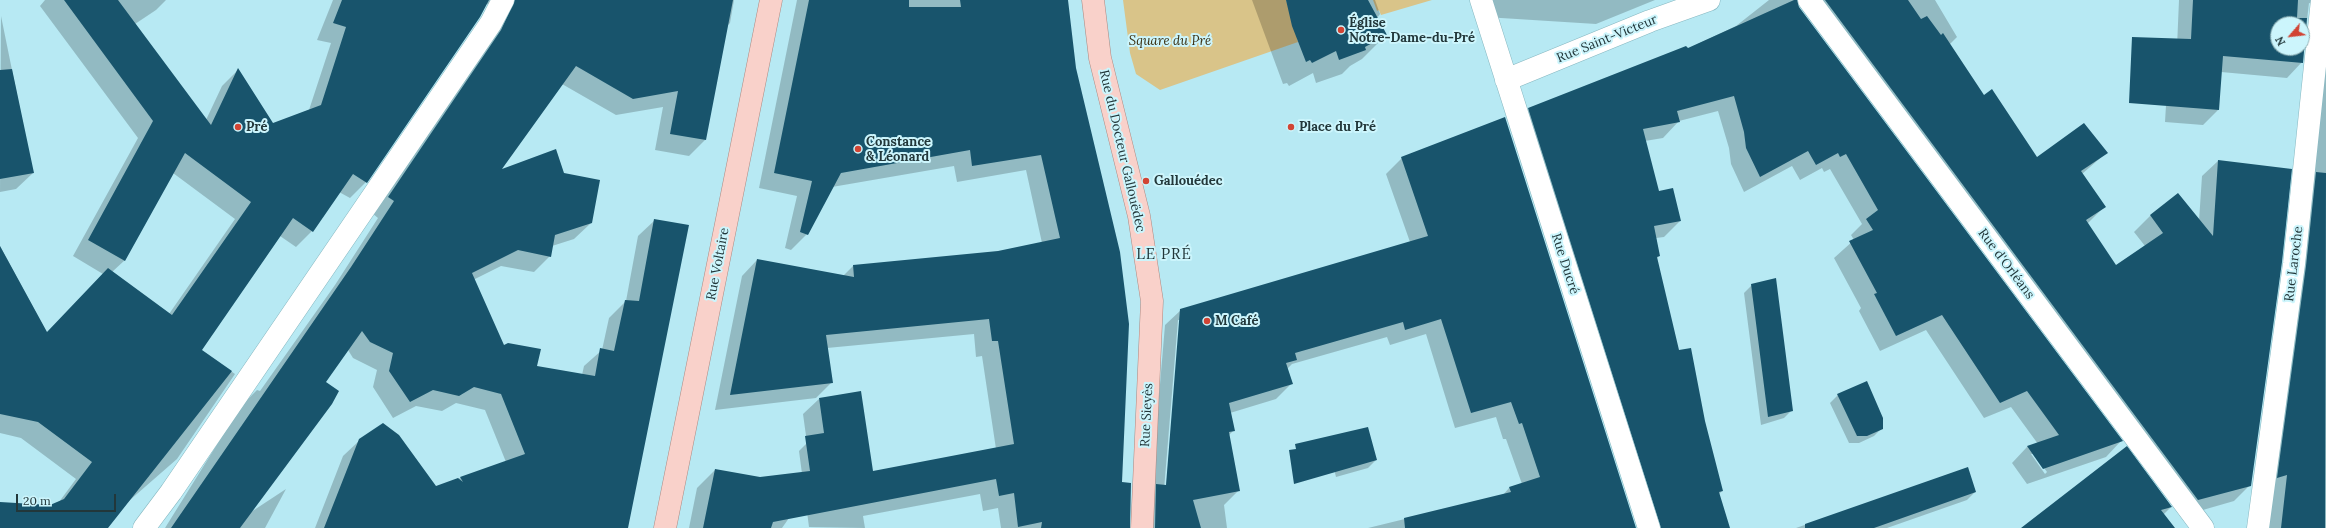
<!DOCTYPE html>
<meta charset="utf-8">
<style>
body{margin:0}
#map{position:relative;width:2326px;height:528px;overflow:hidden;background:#b7e9f3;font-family:Lora,serif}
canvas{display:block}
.north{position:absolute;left:2270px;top:16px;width:40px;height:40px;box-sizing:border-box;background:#ccf5fc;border:1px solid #88a9ae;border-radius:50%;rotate:242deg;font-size:11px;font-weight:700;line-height:16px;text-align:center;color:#22373a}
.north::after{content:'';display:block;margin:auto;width:14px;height:18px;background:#d14434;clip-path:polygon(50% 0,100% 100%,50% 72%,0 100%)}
.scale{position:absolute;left:16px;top:494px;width:100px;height:18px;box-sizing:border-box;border:2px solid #22373a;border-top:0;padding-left:5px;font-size:12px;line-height:14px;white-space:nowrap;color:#22373a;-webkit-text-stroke:3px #ccf5fc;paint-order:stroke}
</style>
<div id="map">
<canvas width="2326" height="528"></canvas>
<div class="north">N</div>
<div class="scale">20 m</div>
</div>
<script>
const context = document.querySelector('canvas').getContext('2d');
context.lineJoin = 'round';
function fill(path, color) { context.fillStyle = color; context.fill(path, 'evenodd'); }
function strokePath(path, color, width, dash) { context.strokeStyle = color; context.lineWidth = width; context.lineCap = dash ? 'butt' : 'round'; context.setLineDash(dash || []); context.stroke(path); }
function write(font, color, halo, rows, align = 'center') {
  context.font = font + ' Lora,serif'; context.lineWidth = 4; context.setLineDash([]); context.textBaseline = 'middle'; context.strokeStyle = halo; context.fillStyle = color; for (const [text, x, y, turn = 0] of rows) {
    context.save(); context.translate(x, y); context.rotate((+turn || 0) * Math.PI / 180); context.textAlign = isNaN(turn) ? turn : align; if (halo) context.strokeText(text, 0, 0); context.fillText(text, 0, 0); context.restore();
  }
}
fill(new Path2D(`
 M1123,0H1286L1299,38L1297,39L1298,42L1160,90L1136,74L1130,53Z
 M1373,0H1432L1381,15L1379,10L1377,11Z`), '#d9c489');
fill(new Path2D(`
 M45,0H166L156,10L135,24L206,120L222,86L238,70L273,124L309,110L331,43L317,40L333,0H734L730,23L727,26L705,140L689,156L655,150L663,107L616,115L562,84L499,171L564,173L591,223L574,239L552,246L550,256L534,272L501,266L473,280L503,346L536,367L582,375L584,366L602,350L609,318L626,301L638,236L655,220L627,528H315L343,456L360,440L435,487L506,462L485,410L456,403L442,411L416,406L393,418L373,387L377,370L353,358L348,350L324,382L251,512L286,489L265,528H165L241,406L257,390L260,391L335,285L378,218L372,213L492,5L486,4L366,182L350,198L339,192L312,231L296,247L280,236L201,350L235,374L177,459L122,507L107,528H0V503L51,506L59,502L76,479L21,438L0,433V246L47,333L103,274L73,256L138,138L40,6ZM173,173L235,219L169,314L112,272L125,260Z
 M797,0H1066L1121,483L1129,528H1001L998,508L983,511L980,494L863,516L865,528L809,527L799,451L807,443L803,414L819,399L872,473L996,449L982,356L976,357L974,334L827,348L832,382L816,398L715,410L742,276L757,260L843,276L853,266L998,252L1042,243L1026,170L957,182L954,166L832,187L807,234L791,250L785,248L797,196L759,188Z
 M1252,0H1375L1380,14L1377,18L1386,35L1362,59L1350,66L1342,74L1316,83L1313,73L1289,86L1287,83L1283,84Z
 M1480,0H1655L1596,24L1485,17Z
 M1769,0H1935L1957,37L1949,45L1983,96L2037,159L2106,153L2082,174L2104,207L2087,224L2115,266L2145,246L2134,232L2150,216L2178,195L2199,221L2202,176L2218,161L2250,485L2234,501L2182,516L1803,8L1797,4L1798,8L2121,441L2106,457L2027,484L2012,463L2027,447L2038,444L2011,407L1984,418L1926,330L1880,351L1859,311L1861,308L1834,258L1854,240L1851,235L1862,224L1830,169L1824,172L1822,168L1800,180L1792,166L1744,192L1731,164L1729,148L1718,111L1679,121L1663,138L1645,141L1658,192L1680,221L1664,237L1656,238L1659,256L1656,259L1678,352L1704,422L1722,491L1719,494L1729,528H1642L1513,124L1529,109L1687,49L1736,26ZM2031,454H2034L2047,472L2045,474Z
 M2179,0H2326V528H2268L2315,5L2309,3L2302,62L2287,78L2221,72L2218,110L2203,125L2165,122L2169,55L2177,47ZM2278,24H2302V48H2278Z
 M1,16L33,173L16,189L0,192Z
 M1402,158L1635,528H1368L1503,495L1509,488L1522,484L1506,439H1503L1496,417L1455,428L1426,334L1390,345L1387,337L1292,364L1287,369L1292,383L1276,399L1230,413L1234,430L1228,436L1239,490L1224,505L1227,528H1140L1151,491L1165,325L1181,310L1410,242L1386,174ZM1178,320H1180L1166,490H1164Z
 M1752,285L1792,410L1784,418L1761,425L1744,293Z
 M1838,395L1882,428L1874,436L1859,443H1849L1830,403Z
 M1328,444L1376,460L1368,468L1336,477Z
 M1967,468L1975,492L1967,500L1887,528H1796Z
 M715,470L789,518L782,528H689L697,488Z
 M2171,507L2163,515L2173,528H2022Z`), '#0003');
fill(new Path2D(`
 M64,0H118L211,125L238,68L273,123L321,105L346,27L333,23L342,0H489L480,17L367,183L353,174L313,232L293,218L202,350L232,371L108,528H0V502L50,505L64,499L92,462L38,422L0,414V246L47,332L108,268L172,315L251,202L185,153L125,261L88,240L153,121Z
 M515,0H733L706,140L670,134L678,91L633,99L576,66L502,169L556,149L564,173L600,180L592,223L555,235L551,257L518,250L472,273L504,345L508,343L541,349L537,366L595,376L600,348L614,351L625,300L639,301L654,219L689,225L628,528H324L359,439L383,423L399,435L436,486L458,478L463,482L460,477L525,454L501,394L474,387L459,396L433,390L410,402L389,371L393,353L370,342L362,331L326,382L339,391L332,404L240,528H171L351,267L394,201L388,197L501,30Z
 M809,0H909V7H961L960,0H1068L1076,68L1120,252L1129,324L1122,482L1131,483L1130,528H1041L1042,522L1018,527L1014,493L999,496L996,479L773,522L771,528H703L715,469L760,477L810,471L805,436L824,433L819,398L861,391L873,471L1014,444L998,341H992L989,319L826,335L833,383L730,395L757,259L854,277L853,265L998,251L1060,238L1041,155L972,166L970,150L841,173L808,235L800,232L812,181L774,173Z
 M1286,0H1368L1387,35L1365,47L1366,50L1339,60L1336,51L1312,63L1310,60L1306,62L1292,26Z
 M1794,0H1797L1799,7L2123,441L2043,469L2027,446L2059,435L2027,391L2000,403L1942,315L1896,336L1874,294L1877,293L1849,241L1873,230L1866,219L1878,210L1846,154L1840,157L1838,153L1816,165L1808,151L1760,177L1746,148L1744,132L1734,96L1677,111L1680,122L1643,129L1659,191L1673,188L1681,221L1654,226L1660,256L1657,257L1679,350L1691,348L1705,421L1723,491L1719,492L1730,528H1661L1528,108L1686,46L1688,48Z
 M1825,0H1908L1921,19L1927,16L1941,35L1943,33L1984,95L1992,89L2037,157L2084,123L2108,153L2081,171L2106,207L2086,220L2116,265L2163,233L2150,215L2178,193L2213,236L2218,160L2292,169L2282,262L2251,486L2198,500Z
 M2193,0H2298L2297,18H2307L2303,63L2223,56L2219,110L2129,103L2132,37L2191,39ZM2278,24H2302V48H2278Z
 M12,69L34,173L0,179V70Z
 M1505,117L1636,528H1405L1404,518L1511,492L1509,487L1540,477L1522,423L1519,424L1511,402L1471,413L1441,319L1405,330L1403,322L1295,353L1297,360L1286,363L1293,384L1229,403L1235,431L1229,432L1240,491L1193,500L1201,528H1155L1156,484L1166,485L1180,309L1428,236L1401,157Z
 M2316,172L2326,173L2325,528H2281L2287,475L2277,478L2306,266Z
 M1776,278L1793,411L1768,417L1751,284Z
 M1867,381L1883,418V429L1867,436H1857L1837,394Z
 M1368,427L1377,460L1294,484L1289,450L1296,449L1295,444Z
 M2127,446L2172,507L2161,510L2175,528H2021Z
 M1968,467L1976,492L1874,528H1805V524Z`), '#18546c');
const minor = new Path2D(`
 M1481,0L1649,528
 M1809,0L2203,528
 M1506,80L1650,21L1709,0
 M144,528L171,492L491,23L503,0
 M2258,528L2294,264L2322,0`);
const major = new Path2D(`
 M1093,0L1100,58L1139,216L1152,301L1142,528
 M665,528L771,0`);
strokePath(minor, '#86b7c0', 23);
strokePath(major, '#ab8881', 23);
strokePath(minor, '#fff', 22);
strokePath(major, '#f9d1ca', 22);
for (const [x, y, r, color] of [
 [1341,30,4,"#d14434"],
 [238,127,4,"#d14434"],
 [1291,127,4,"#d14434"],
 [858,149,4,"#d14434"],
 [1146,181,4,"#d14434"],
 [1207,321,4,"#d14434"]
]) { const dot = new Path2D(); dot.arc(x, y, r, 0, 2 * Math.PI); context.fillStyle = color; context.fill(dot); strokePath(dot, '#ccf5fc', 1.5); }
write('bold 13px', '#22373a', '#ccf5fc', [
 ["Église",1349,23],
 ["Notre-Dame-du-Pré",1349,38],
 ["Pré",246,127],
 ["Place du Pré",1299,127],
 ["Constance",866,142],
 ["& Léonard",866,157],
 ["Gallouédec",1154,181],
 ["M Café",1215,321]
], 'left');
write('13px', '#22373a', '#ccf5fc', [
 ["Rue Saint-Victeur",1607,39,-22],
 ["Rue du Docteur Gallouëdec",1122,151,77],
 ["Rue Voltaire",718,264,-79],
 ["Rue Ducré",1565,264,72],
 ["Rue d'Orléans",2006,264,53],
 ["Rue Laroche",2294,264,-83],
 ["Rue Sieyès",1147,415,-87]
]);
write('italic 13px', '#3b3012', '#ccf5fc', [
 ["Square du Pré",1170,41]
]);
context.letterSpacing = '1px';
write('15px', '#22373a', '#ccf5fc', [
 ["LE PRÉ",1164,255]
]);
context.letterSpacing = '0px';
</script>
